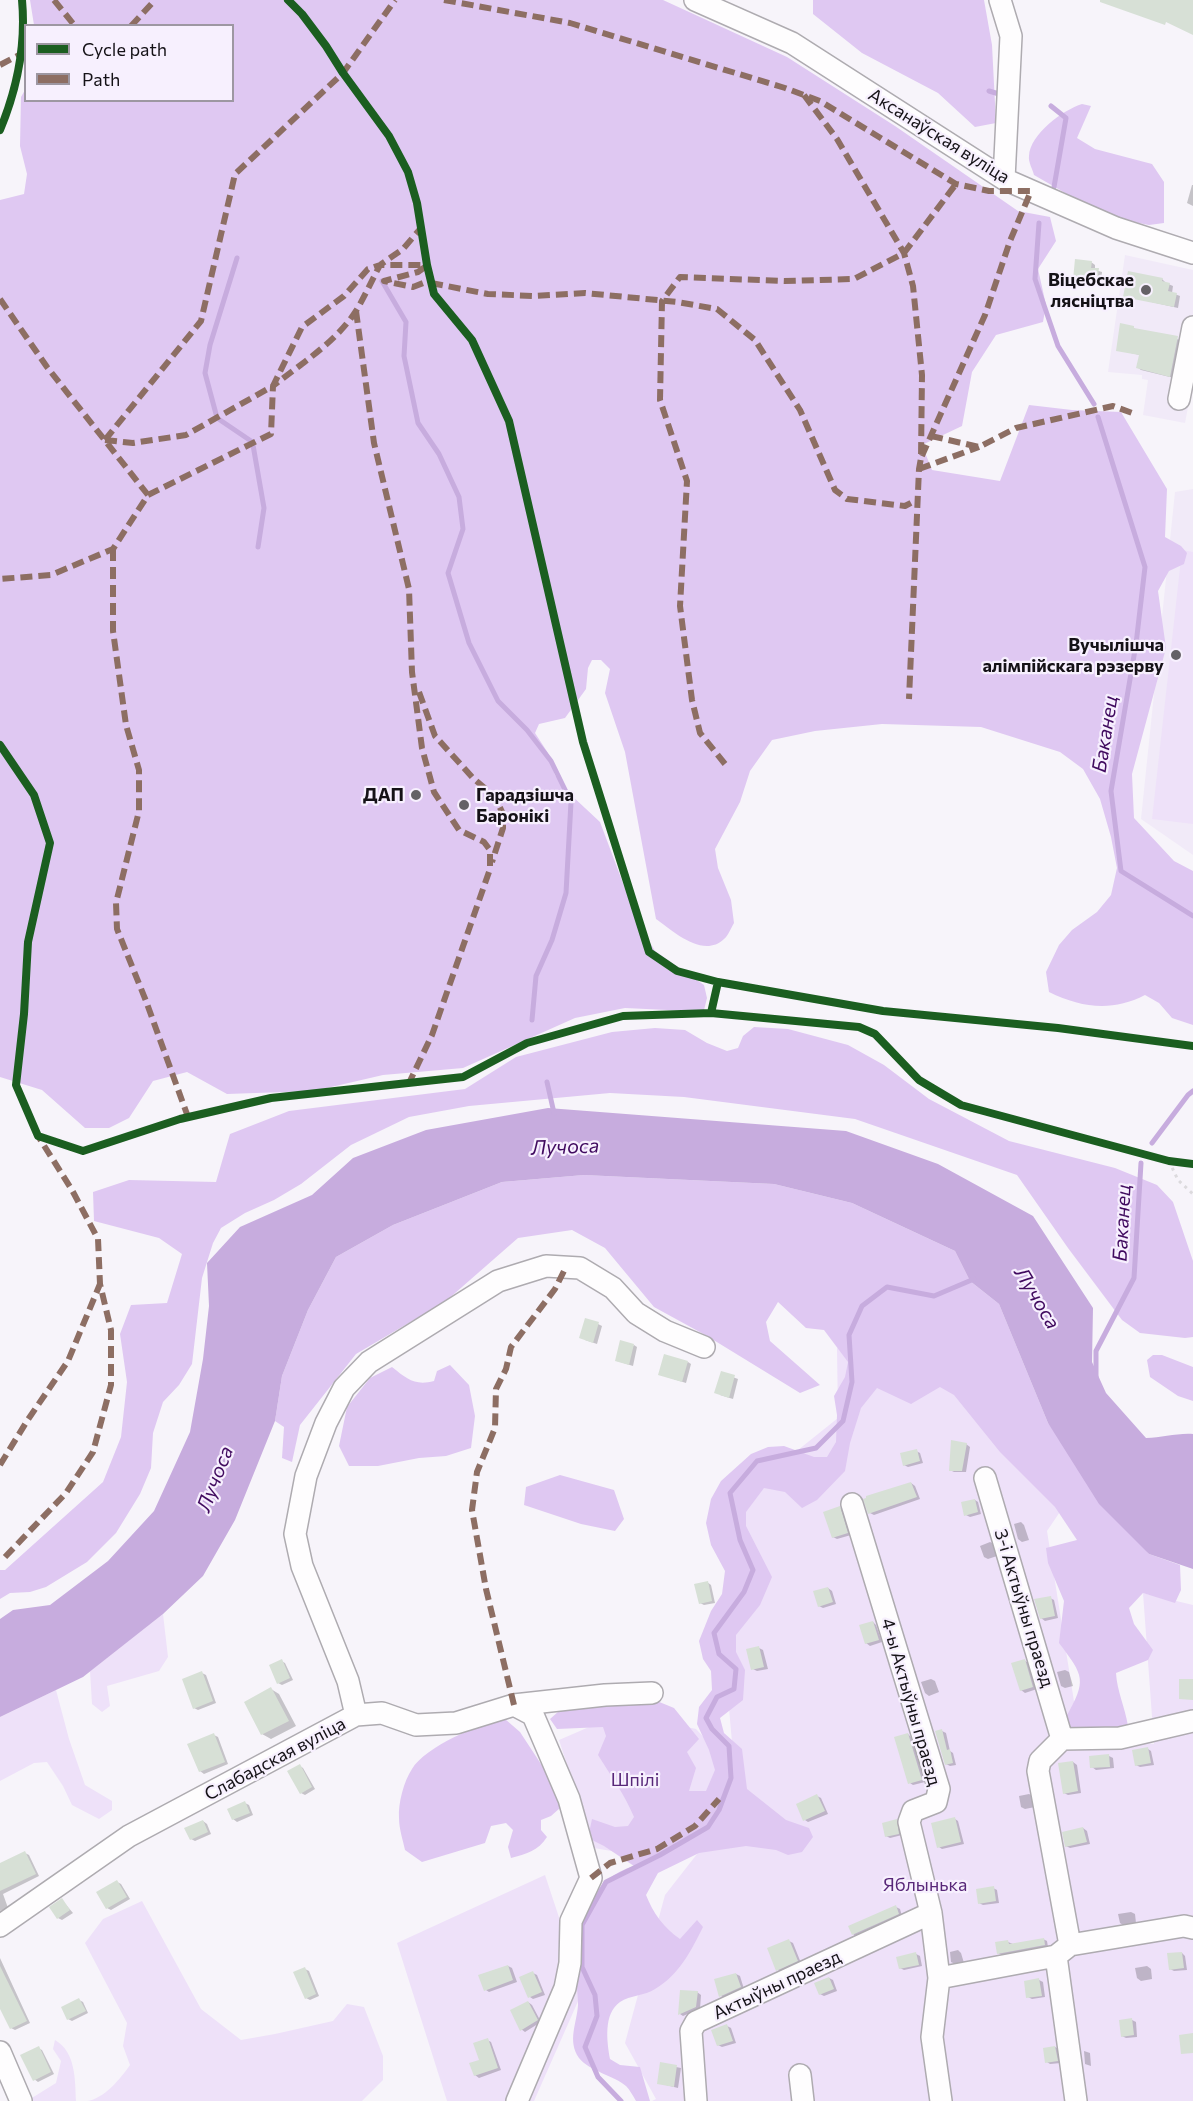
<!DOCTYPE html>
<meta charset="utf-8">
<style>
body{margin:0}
#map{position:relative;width:1193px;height:2101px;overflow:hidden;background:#f7f4fa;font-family:Commissioner,sans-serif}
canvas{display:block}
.legend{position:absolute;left:24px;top:24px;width:210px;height:78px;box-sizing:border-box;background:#f7f0fe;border:2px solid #9d97a2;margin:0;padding:8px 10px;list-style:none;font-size:18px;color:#151217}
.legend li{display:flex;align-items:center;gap:12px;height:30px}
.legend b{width:30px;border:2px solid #9d97a2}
</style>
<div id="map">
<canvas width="1193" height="2101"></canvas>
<ul class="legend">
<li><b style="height:8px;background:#1b5e20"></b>Cycle path</li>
<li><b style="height:8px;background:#8d6e63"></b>Path</li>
</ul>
</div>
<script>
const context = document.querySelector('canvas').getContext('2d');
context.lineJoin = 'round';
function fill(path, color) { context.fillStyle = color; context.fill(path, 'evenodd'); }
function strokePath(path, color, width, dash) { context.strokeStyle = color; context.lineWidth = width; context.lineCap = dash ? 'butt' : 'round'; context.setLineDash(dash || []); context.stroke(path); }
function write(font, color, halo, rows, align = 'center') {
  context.font = font + ' Commissioner,sans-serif'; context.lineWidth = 4.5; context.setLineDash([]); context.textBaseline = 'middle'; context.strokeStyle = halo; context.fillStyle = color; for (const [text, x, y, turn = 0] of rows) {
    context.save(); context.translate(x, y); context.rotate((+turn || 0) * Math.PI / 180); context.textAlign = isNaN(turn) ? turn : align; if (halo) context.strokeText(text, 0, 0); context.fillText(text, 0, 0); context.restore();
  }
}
fill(new Path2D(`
 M1125,255L1193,270V381L1185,423L1143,415L1148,380L1142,379V375L1108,372Z
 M1193,489V855L1141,819L1175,492Z`), '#f1eaf8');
fill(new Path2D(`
 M1182,550L1193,552V824L1152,819Z
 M837,1348L979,1394L1068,1500L1047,1531L1079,1733L1154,1744L1143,1593L1193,1605V2101H652L656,2099L625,2043L665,1895L715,1831L735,1777L727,1685L745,1577L723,1510L838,1418Z
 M163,1614L168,1657L159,1671L107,1686L110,1706L102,1712L92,1704L90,1671Z
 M56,1690L69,1739L85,1785L112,1801V1810L99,1819L72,1805L63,1786L47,1762L34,1763L0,1781V1717Z
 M603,1721H660L696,1729L717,1751L718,1776L711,1802L617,1852L594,1848L559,1740Z
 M545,1875L583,1990L534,2101H447L397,1943Z
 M142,1901L201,2009L241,2040L275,2034L333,2021L347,2004L364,2007L383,2056V2080L362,2101H87C104,2099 121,2078 130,2065L123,2046L127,2023L85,1943L103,1919Z
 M55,2040C76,2052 75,2080 76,2101H27L56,2083L61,2061L53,2049Z`), '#eee1f9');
fill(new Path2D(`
 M30,0H663L787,57L895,126L1018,211L1050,217L1056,241L1038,269L1046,305L1043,322L996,335L972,372L962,426L922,445L932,470L1000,481L1029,405L1072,410L1121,412L1167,489L1165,537L1181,546L1187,553L1184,564L1169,571L1158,591L1166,648L1132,774L1134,818L1174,861L1193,871V1025L1172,1018L1159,1003L1145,995C1112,1012 1082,1008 1049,992L1046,972L1059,945L1072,930L1097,912L1111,895L1117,868L1111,837L1100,799L1083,769L1060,752L981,727L882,724L815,731L772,740L750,771L740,802L715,849L718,868L731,900L734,923C731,928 728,936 724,939C703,959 673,931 656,919L625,752L605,693L610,669L601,660H592L588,668L586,689L565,718L539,724L535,733L548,753L555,775L570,794L600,822L638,923L655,951L704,985L707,998L704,1010L689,1011L625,1008L575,1018L463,1068L383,1075L314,1091L227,1094L187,1072L153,1081L129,1118L109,1128H85L42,1090L0,1077V200L24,194L27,174L20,146L21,97L25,90L26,100H232V26L34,25Z
 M813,0H984L992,45L996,123L975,127L938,93L862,53L813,14Z
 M1082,104L1091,106L1077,138L1095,149L1152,164L1164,182V223L1149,225L1107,217L1034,175C1033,170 1028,162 1029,156C1030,134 1063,110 1082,104Z
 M754,1027L788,1029L848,1045L884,1065L929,1099L1009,1141L1115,1168L1157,1185L1173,1202L1193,1261V1337L1185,1338L1140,1333L1122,1320L1068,1248L1017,1175L855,1119L684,1097L610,1093L469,1106L409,1117L351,1145L301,1184L274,1200L245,1213L221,1228L213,1243L202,1278L192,1364L179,1385L163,1402L153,1433L151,1468L140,1494L116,1533L87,1562L46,1587L30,1592L10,1593L0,1599V1570H5L103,1482L121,1437L127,1382L120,1334L131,1305L167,1303L182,1254L159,1238L94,1221L93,1192L129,1180L216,1182L230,1134L289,1111L465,1089L516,1057L612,1032L655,1028L685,1030L707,1043L727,1051L738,1048L743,1036Z
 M584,1175L774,1184L852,1203L955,1251L970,1281L999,1304L1048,1423L1149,1554L1180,1565L1181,1590L1175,1603L1143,1593L1129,1608L1134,1624L1153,1650L1148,1660L1116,1673C1117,1691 1125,1707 1128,1726L1106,1737L1070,1732L1066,1717C1087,1680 1084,1676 1059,1643L1064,1601L1048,1563L1046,1548L1077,1540L1055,1507L1000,1452L954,1395L940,1387L911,1404L877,1388L861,1408L850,1443L845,1471L817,1500L802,1508L785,1492L764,1488L746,1512V1526L772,1577L760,1605L736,1635V1652L745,1670L743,1700L720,1718L724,1733L742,1749L747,1789L786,1820L809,1828L813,1837L802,1852L788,1855L776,1850L746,1846L699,1853L658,1873L646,1895C653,1913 664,1928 680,1939L697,1920L703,1927C691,1951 679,1975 655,1989C645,1996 630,1995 620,2002C603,2014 607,2042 610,2059L620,2065L640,2067L650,2101H636C633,2096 630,2090 626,2086C615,2076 589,2071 579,2058C567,2041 577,2023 578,2005C578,1988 574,1971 575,1955C579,1916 593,1878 634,1866L604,1846L588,1838L592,1819L615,1827L628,1826L634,1817C625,1795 611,1776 598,1755L606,1736L603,1727L557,1729L550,1719L567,1704L652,1699L674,1708L699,1739L687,1752L696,1768L689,1791H706L715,1770L709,1750L697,1724L699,1707L712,1690L711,1671L703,1659L699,1641L711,1611L722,1594L725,1571L711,1545L706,1523L711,1499L721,1481L751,1454L768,1447L784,1446L814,1457H827L836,1442L837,1415L834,1396L845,1377L848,1362L824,1330L806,1328L778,1302L766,1322L770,1341L820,1385L800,1393L707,1336L654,1307L605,1248L572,1230L518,1238L446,1301L356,1354L300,1425L292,1462L282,1458L284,1427L275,1421L282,1376L308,1310L336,1257L393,1225L502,1182Z
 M1153,1355H1162L1193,1367V1401L1178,1396L1150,1377L1147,1360Z
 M450,1365L469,1385L475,1416L471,1448L446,1456L419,1458L378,1466H349L339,1446L347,1407L370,1378L392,1367C407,1379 415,1386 434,1381L437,1371Z
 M560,1475L614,1490L624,1519L615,1531L581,1524L524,1505L526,1487Z
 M505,1719L520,1732L560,1793V1808L551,1816L541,1820V1830L547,1837C538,1851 526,1854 511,1858L508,1847L513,1830L506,1823L491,1826L485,1843L422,1862L405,1850C403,1840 399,1829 399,1818C398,1803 404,1781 412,1769C425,1747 480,1723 505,1719Z`), '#dfc8f2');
fill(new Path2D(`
 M548,1108L846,1131L938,1164L1033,1216L1093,1308L1092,1362L1106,1393L1146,1438C1162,1438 1176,1433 1193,1434V1569L1149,1554L1099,1504L1048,1423L999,1304L970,1281L955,1251L852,1203L774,1184L584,1175L502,1182L393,1225L336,1257L308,1310L282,1376L275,1421L235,1520L203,1576L163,1614L83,1677L0,1717V1619L13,1610L50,1605L108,1561L154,1511L190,1432L203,1359L209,1306L207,1263L240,1227L312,1195L353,1158L426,1130Z`), '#c7acde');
fill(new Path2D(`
 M1192,185H1193V206L1187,203Z
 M1091,262L1095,265V270L1102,272L1101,284L1078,281L1075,279Z
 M1162,279L1166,283L1173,286L1172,293L1180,296L1178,308L1125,296Z
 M1133,327L1137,331L1181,340L1174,378L1141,370L1137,367L1140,355L1117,350Z
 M598,1324L602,1326L597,1344L585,1340Z
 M634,1345L637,1347L633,1366L617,1361Z
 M688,1362L691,1364L686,1383L664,1376Z
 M722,1373L738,1379L733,1399L720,1395Z
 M966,1444L970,1447L966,1472H954L950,1470Z
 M916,1451L920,1453L923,1463L908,1467L904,1465Z
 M911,1483L915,1486L920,1499L874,1515L870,1513Z
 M975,1500L978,1502L981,1514L970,1517L966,1515Z
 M840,1508L843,1510L851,1535L837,1539L833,1537Z
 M1021,1522L1024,1525L1029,1540L1022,1542L1018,1539L1014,1524Z
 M990,1542L994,1544L997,1556L988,1559L984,1557L980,1546Z
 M707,1582L711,1585L715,1603L704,1605L700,1603Z
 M828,1588L832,1591L836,1604L823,1608L819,1606Z
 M1050,1598L1054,1600L1058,1618L1045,1621L1041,1618Z
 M873,1622L876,1625L882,1642L870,1646L866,1643Z
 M759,1648L763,1650L768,1669L757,1671L753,1669Z
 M281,1661L285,1663L293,1680L282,1685L278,1683Z
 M1025,1661L1029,1663L1037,1689L1025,1693L1021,1690Z
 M1065,1670L1069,1672L1073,1686L1065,1688L1061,1686L1057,1672Z
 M202,1673L206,1675L216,1703L198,1710L194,1708Z
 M931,1679L935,1681L939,1692L929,1696L925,1693L921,1682Z
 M271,1689L279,1694L296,1726L271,1739L262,1734Z
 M942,1731L946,1733L950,1751L953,1753L956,1765L950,1766L946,1764Z
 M908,1734L911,1737L925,1782L913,1785L910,1783Z
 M214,1735L218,1737L228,1764L204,1774L200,1771Z
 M1148,1749L1151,1751L1154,1765L1140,1767L1136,1765Z
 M1109,1756L1113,1758L1114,1768L1096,1770L1092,1767Z
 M1073,1762L1077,1765L1081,1793L1068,1795L1064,1793Z
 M300,1766L303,1768L315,1789L305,1795L301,1793Z
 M1029,1794L1033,1796L1035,1807L1025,1809L1021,1807L1019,1796Z
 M817,1796L821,1798L828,1814L808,1822L805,1820Z
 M245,1803L249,1805L253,1815L237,1822L233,1819Z
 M955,1819L958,1821L964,1844L942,1849L939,1847Z
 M203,1821L207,1824L211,1834L195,1841L191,1839Z
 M897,1821L900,1823L902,1835L890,1838L886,1836Z
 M1083,1828L1087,1831L1090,1844L1070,1848L1066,1846Z
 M25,1853L29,1855L39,1876L3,1894L8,1908L0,1911V1869Z
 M117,1882L121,1884L130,1899L111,1910L107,1908Z
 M993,1888L997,1890L999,1903L983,1905L979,1903Z
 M62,1900L73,1913L62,1920L58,1918Z
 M896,1907L900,1909L902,1916L857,1937L853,1934L850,1927Z
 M1131,1912L1135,1914L1136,1923L1123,1925L1120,1923L1118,1914Z
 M1043,1939L1047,1941L1048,1947L1002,1955L998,1953L1008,1942L1013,1944Z
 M789,1941L793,1943L801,1963L781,1972L778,1970Z
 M958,1950L961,1953L964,1963L955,1964L951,1962L950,1952Z
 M1182,1953L1185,1956L1187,1970L1174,1971L1170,1969Z
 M916,1954L920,1956L922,1966L904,1970L900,1968Z
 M0,1958L30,2023L15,2030L11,2028L0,2005Z
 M508,1966L512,1968L517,1982L489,1992L486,1990Z
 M1147,1966L1151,1969L1152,1979L1141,1981L1137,1978L1135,1968Z
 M305,1969L309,1971L319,1996L310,2000L306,1998Z
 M533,1973L537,1975L545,1995L533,1999L530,1997Z
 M736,1974L740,1976L744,1989L724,1998L721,1996Z
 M829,1978L833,1980L837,1991L824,1996L820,1994Z
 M1039,1980L1043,1982L1045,1997L1032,1999L1028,1997Z
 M697,1992L701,1995L700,2009L683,2016L680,2014Z
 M79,2000L83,2002L88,2013L72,2021L68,2019Z
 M528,2002L532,2005L541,2022L525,2032L521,2029Z
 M1132,2020L1136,2022L1137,2037L1126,2038L1122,2036Z
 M727,2026L731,2028L736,2043L722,2047L718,2045Z
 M487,2040L491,2042L501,2070L479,2078L475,2075Z
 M1055,2047L1059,2049L1061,2063L1050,2064L1047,2062Z
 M38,2048L42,2050L54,2074L38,2082L34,2079Z
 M1084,2051L1090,2053L1091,2066L1085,2064Z
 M661,2064L681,2068L678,2088L658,2083Z`), '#0003');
strokePath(new Path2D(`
 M989,91L999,94
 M1051,106L1066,118L1054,187
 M1039,223L1035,279L1058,346L1094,404
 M382,281L406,322L404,356L418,423L439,454L459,497L463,529L448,573L469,643L498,701L527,730L551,761L571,802L566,893L552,940L536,976L532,1020
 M216,414L205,373L210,345L237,258
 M1098,417L1145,567L1136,644L1111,791L1121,871L1193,916
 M220,420L251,441
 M253,445L264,508L258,547
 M547,1082L554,1113
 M1152,1143L1188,1095L1193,1091
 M1096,1377V1351L1134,1278L1141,1163
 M621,2101L598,2077L585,2047L597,2016L595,1995L582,1967V1925L606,1882L660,1855L708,1827L719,1810L731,1778L729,1746L712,1729L706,1718L717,1697L734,1689L736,1669L719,1654L714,1633L744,1592L753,1570L740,1540L730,1493L757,1461L816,1448L843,1421L852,1382L849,1335L862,1306L887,1287L934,1296L974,1279`), '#c7acde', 5);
fill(new Path2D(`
 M1100,0H1193V35L1166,22L1165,25L1100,2Z
 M1075,259L1092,261L1091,268H1099L1097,282L1073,280Z
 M1128,271L1163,278L1162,281L1170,283L1168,291L1177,293L1174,307L1123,297Z
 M1120,323L1134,326V328L1178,336L1170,377L1136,368L1139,355L1116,351Z
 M585,1318L599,1322L593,1343L579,1338Z
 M620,1340L634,1344L629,1365L615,1361Z
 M664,1354L688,1361L682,1382L658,1375Z
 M721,1371L735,1375L729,1398L714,1393Z
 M951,1440L967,1443L962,1471H949Z
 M917,1449L920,1461L903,1466L900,1453Z
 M911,1482L917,1497L868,1514L863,1499L866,1498V1496Z
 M975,1499L978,1512L964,1516L961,1502Z
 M840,1506L848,1533L832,1538L823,1512Z
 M708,1581L712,1601L699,1604L694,1584Z
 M828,1587L833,1602L818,1607L813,1591Z
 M1051,1596L1055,1616L1040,1619L1034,1599Z
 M873,1621L879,1640L865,1644L859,1625Z
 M759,1646L764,1667L751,1670L746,1649Z
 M282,1659L290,1678L277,1684L269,1665Z
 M1025,1659L1033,1687L1020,1691L1011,1663Z
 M202,1671L213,1701L193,1709L182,1679Z
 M1179,1679H1193V1700L1179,1699Z
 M271,1687L289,1721L261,1735L244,1702Z
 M942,1729L947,1750L950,1749L953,1763L945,1765L935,1731Z
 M214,1733L225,1762L199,1772L187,1744Z
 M908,1733L922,1780L908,1784L894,1737Z
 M1148,1747L1151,1763L1135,1766L1132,1750Z
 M1109,1754L1110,1767L1090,1768L1089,1756Z
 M1073,1761L1078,1791L1063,1794L1058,1763Z
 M300,1764L312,1787L300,1794L287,1771Z
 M817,1794L825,1811L803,1821L796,1804Z
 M245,1801L250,1813L232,1820L227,1809Z
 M955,1817L961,1842L937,1848L931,1823Z
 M897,1819L899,1834L885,1837L882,1823Z
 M203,1820L208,1832L190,1840L184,1828Z
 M1083,1827L1087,1842L1065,1847L1062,1832Z
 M25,1851L36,1874L0,1891V1863Z
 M117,1880L127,1897L106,1909L96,1892Z
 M994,1886L996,1901L978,1904L976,1889Z
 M62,1898L70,1910L57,1919L49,1907Z
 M896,1905L899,1914L852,1935L848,1926Z
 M1044,1938L1045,1945L997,1954L995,1942L1008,1940L1009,1944Z
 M789,1939L798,1961L776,1971L767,1948Z
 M916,1952L919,1965L899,1969L896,1957Z
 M1182,1952L1184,1968L1169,1970L1167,1953Z
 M508,1965L513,1980L484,1991L478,1975Z
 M0,1966L27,2021L10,2029L0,2009Z
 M305,1967L316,1994L305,1999L293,1972Z
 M533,1971L542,1992L528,1998L519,1977Z
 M736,1973L741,1987L719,1997L714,1979Z
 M829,1977L834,1989L819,1995L814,1983Z
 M1039,1978L1042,1996L1026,1998L1024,1981Z
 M680,1990L698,1991L696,2007L678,2015Z
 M79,1998L86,2011L67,2020L61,2007Z
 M528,2001L538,2020L520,2031L510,2010Z
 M1132,2018L1134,2035L1121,2037L1119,2020Z
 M727,2024L733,2041L717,2046L711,2030Z
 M1193,2033V2053L1181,2054L1179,2035Z
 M488,2038L498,2068L474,2076L469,2063L479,2060L473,2043Z
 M39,2046L51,2072L33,2081L20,2055Z
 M1055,2046L1058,2061L1045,2063L1043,2048Z
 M660,2062L677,2065L674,2087L657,2084Z`), '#d7e0d6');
const minor = new Path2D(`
 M695,0L792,43L1004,179L1116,228L1193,253
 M1000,0L1011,36L1004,179
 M1179,399L1193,327
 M985,1478L1062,1739L1040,1761L1038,1771L1070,1945
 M852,1504L939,1789L936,1802L913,1811L909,1822L931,1913L939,1978L932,2037L941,2101
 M514,1705L533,1715L569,1799L591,1878L571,1921L570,1963L565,1988L517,2101
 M356,1715L348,1681L302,1566L295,1534L306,1476L326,1423L344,1388L369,1362L498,1281L546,1266L580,1268L613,1288L636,1313L665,1331L704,1347
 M1062,1739L1120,1738L1193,1721
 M0,1926L129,1836L356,1715L382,1713L416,1725L456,1723L514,1705L605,1695L652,1693
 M1056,1956L1076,2101
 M939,1978L1056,1956L1070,1945L1184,1926L1193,1928
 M0,2052L21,2101
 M800,2075L803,2101
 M696,2101L691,2031L696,2022L931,1913`);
strokePath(minor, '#aeabb0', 24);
strokePath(new Path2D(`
 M1169,1161L1178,1180L1193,1194`), '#dcdadd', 3, [3, 4.5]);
strokePath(minor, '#fefdfe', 21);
strokePath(new Path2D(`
 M54,0L75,26
 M444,0L570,23L785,88L820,101L956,184L989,191H1031L1010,241L985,315L921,458
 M131,26L155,0
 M0,65L23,53
 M804,95L837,139L904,253L913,286L922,375L921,458L919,469L909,699
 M425,267L418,272L384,281L413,287L431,280
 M431,283L488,294L534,296L585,293L677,302L717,309L755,340L800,410L835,490L847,499L905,506L918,499
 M0,299L47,367L148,495L113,549L51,575L0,579
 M356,311L374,443L409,589L412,672L422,748L434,792L459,830L484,842L490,850V869L432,1035L409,1083
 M931,436L979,447L1016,428L1113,406L1135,414
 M105,440L201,321L235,174L343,73L395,0
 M105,440L133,443L186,435L273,386L302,327L344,296L368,269L380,265L403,249L421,228
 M919,469L979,447
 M148,495L271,434L273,386C302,363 336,342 356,311C365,296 372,280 380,265H427
 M113,549V631L126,725L139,770V811L116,903L117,929L146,1001L188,1117
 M419,692L435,736L473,778L495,797L503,814V828L492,862
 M725,764L700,733L692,700L680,606L687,481L660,400L662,301L680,277L784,281L854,279L904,253L956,184
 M0,1465L27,1421L68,1361L100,1284
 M5,1557L66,1493L93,1452L111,1385V1330L100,1284L98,1239L72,1190L38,1136
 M514,1705L486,1589L472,1510L477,1472L495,1428L496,1389L506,1369L511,1347L555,1289L566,1267
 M591,1878L610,1863L657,1849L695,1826L719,1799`), '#8d6e63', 6, [12, 6]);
strokePath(new Path2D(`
 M288,0L302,14L326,46L343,73L389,136L408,172L417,203L427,265L434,294L472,340L509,421L583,742L649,952L677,971L718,982L711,1013
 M0,130C17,89 26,44 22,0
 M0,745L34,795L50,843L28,942L24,1014L16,1085L38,1136L83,1151L180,1119L271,1098L463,1077L527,1043L623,1016L711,1013L859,1027L875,1034L919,1080L961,1105L1169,1161L1193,1164
 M718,982L883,1011L1058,1028L1193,1046`), '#1b5e20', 8);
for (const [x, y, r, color] of [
 [1146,290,6,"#646166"],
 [1176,655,6,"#646166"],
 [416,795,6,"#646166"],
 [464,805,6,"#646166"]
]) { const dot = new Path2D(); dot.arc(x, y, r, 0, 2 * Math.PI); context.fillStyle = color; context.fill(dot); strokePath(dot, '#f7f0fe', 2); }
write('18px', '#151217', '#f7f0fe', [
 ["Аксанаўская вуліца",939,136,32],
 ["3-і Актыўны праезд",1024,1608,73],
 ["4-ы Актыўны праезд",911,1702,74],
 ["Слабадская вуліца",275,1759,-28],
 ["Актыўны праезд",777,1985,-25]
]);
write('bold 18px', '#151217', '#f7f0fe', [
 ["Віцебскае",1134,280],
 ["лясніцтва",1134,301],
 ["Вучылішча",1164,645],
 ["алімпійскага рэзерву",1164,666],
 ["ДАП",404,795],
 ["Гарадзішча",476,795,"left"],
 ["Баронікі",476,816,"left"]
], 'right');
write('18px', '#582779', '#f7f0fe', [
 ["Шпілі",635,1780],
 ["Яблынька",925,1885]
]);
write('italic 20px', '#400a5f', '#f7f0fe', [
 ["Баканец",1105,734,-81],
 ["Лучоса",565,1147,-2],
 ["Баканец",1122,1223,-87],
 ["Лучоса",1037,1298,59],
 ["Лучоса",215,1479,-69]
]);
</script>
